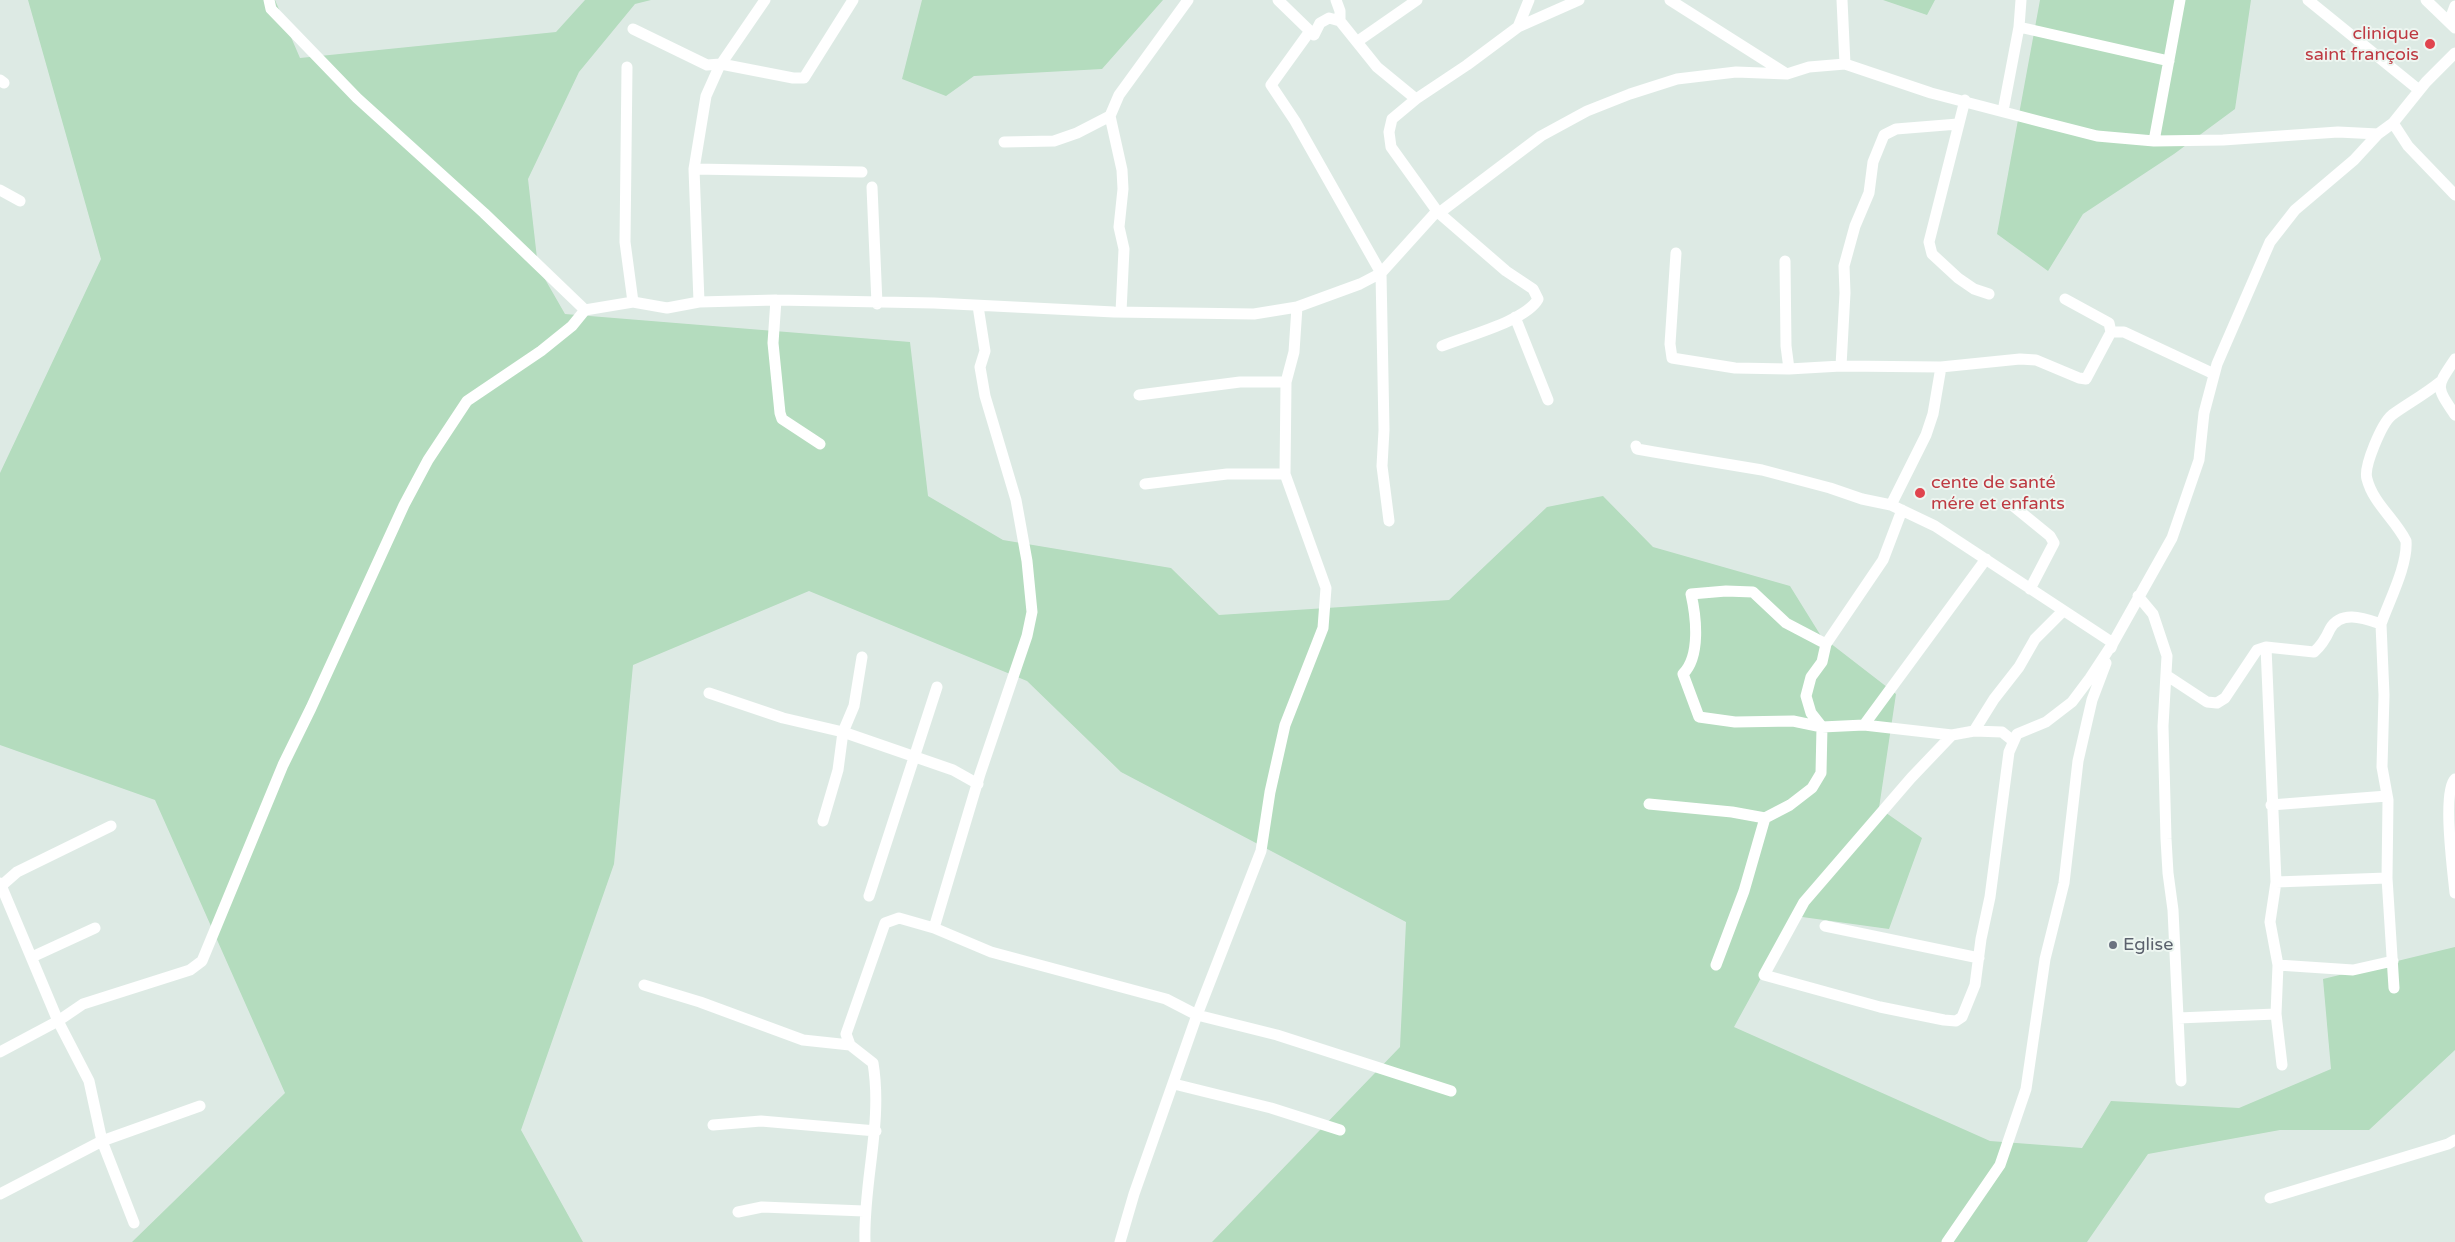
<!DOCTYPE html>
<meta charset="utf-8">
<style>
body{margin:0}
canvas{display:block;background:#ddeae4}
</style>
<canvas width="2455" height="1242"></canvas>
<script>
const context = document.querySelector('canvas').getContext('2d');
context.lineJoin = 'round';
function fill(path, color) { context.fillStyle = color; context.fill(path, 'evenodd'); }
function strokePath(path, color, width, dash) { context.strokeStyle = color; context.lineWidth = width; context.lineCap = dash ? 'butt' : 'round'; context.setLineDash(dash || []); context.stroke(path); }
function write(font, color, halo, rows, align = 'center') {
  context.font = font + ' "Varela Round",sans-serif'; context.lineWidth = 4; context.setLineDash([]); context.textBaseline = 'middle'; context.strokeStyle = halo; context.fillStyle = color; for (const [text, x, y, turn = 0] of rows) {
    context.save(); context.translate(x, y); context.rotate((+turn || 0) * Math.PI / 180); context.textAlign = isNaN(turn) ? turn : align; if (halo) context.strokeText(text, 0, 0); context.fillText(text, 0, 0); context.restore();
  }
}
fill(new Path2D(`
 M28,0H275L300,58L556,32L585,0H651L635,4L579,72L528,179L538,267L565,314L910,342L928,496L1003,540L1171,568L1219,615L1449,600L1547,507L1603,496L1653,547L1790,586L1821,636L1896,694L1879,808L1922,838L1889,929L1795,916L1734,1027L1990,1141L2082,1148L2111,1101L2239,1108L2331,1069L2323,979L2455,947V1050L2369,1130H2280L2148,1154L2087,1242H1212L1400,1047L1406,922L1121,772L1027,681L809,591L633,665L614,864L521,1130L583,1242H132L285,1093L155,800L0,745V473L101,259Z
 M922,0H1163L1102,69L974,76L946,96L902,79Z
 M1883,0H1935L1927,15Z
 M2040,0H2251L2235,109L2174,154L2083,214L2048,271L1997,234Z`), '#b4dcbe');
strokePath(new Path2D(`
 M269,0L271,9L357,98L484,213L585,310
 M1278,0L1314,35L1320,23L1329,18L1340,21
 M1336,0L1340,11V21L1377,67L1416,99
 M1670,0L1785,73
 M1842,0L1845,64
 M2308,0L2419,90
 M2426,0L2455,28
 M2449,22L2455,6
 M1518,27L1529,0
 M2019,27L2169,61
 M633,29L707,65L721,64L793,78H804L853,0
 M1310,31L1271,85L1295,121L1381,273L1384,430L1382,466L1389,521
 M1358,41L1417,0
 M627,67L625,242L633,302
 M0,80L4,83
 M1965,100L1929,242L1932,254L1958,278L1974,289L1989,294
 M2003,111L2019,27L2021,0
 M2393,123L2408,146L2455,195
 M2154,141L2180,0
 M1004,142L1054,141L1077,133L1110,116
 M694,169L862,172
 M872,187L877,304
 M0,190L20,201
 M1437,211L1391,147L1389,132L1392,119L1416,99L1467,65L1518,27L1579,0
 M1439,213L1506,271L1533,289L1538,299C1526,321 1466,336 1442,346
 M1676,253L1670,344L1672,358L1735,368L1789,369L1841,366L1941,367L2020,359L2036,360L2079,378L2086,379L2111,332L2109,323L2065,299
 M1785,261L1786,346L1789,369
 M776,300L773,343L780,413L782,419L820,444
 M699,302L694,169L706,96L719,67L765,0
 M1121,312L1124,249L1119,227L1123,189L1122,170L1110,116L1119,95L1188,0
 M1515,317L1548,400
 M2111,332H2124L2214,374
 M2455,359C2436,388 2435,385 2455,415
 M1841,366L1845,293L1844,266L1855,226L1869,193L1873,162L1884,135L1896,129L1958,124
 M1139,395L1240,382H1286
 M1636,446L1637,449L1654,452L1762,470L1830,488L1862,499L1891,505L1935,526L2113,643L2111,648
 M1145,484L1227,474H1285
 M1891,505L1926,435L1933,414L1941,367
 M2012,505L2050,536L2054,543L2030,589
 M2138,596L2153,614L2167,656L2163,726L2166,839L2168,873L2173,910L2181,1081
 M2381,624L2384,695L2382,767L2388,800L2387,878L2394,988
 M1826,644L1786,623L1753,592L1726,591L1691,594C1696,616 1701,656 1683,674L1699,717L1735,722L1793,721L1822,727L1864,725L1952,735
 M2266,647L2276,882L2270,922L2278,965L2276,1014L2282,1065
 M2166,675L2207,702L2217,703L2225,698L2257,650L2266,647L2314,652C2321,646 2326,638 2330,629C2341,610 2363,618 2381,624C2389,601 2408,565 2406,541C2395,519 2373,503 2367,479C2363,467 2382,423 2392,415C2407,404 2424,395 2440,382
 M709,693L783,718L843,732L953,770L978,784
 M1864,725L1986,559
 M1974,731L1994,699L2019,667L2035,639L2063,611
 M2012,740L2002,732L1974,731L1952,735L1911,778L1804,902L1764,975L1880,1007L1944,1020L1956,1021L1962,1017L1975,985L1981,939L1990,897L2009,752L2017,734L2046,722L2072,702L2090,678L2113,643L2172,538L2199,460L2204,413L2217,364L2270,242L2295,210L2354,160L2378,134
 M2455,779C2442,791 2453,872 2455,893
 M1649,804L1732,812L1765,818L1790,805L1812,788L1821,773L1822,727L1811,713L1806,696L1811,677L1822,662L1826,644L1883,560L1902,510
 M2271,805L2387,796
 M823,821L838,770L843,732L854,706L862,657
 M2276,882L2387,878
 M0,883L58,1021L89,1081L102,1141L134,1223
 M1,886L17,872L111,826
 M869,896L937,687
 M1825,926L1979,958
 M934,928L980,774L1027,636L1032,612L1027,561L1016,500L985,396L980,367L985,351L978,306
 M32,957L95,928
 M1716,965L1744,891L1765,818
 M2278,965L2353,970L2393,961
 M644,985L700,1002L803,1040L850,1045
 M2178,1018L2276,1014
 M0,1052L58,1021L83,1004L190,970L202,961L283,765L311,708L404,505L428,460L467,401L541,351L572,326L585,310L633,302L667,308L699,302L776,300L934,303L1114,312L1254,314L1297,307L1360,284L1381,273L1437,211L1439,213L1541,136L1587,111L1630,94L1677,79L1736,72L1787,74L1809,67L1845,64L1931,93L2042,122L2097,136L2154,141L2223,140L2338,132L2378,134L2393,123L2426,82L2455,53
 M1174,1084L1271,1108L1340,1130
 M713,1125L761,1121L876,1131
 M0,1194L102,1141L200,1106
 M2270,1198L2448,1144L2455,1140
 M738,1212L762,1207L864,1211
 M865,1242C863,1182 883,1124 873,1063L850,1045L846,1034L885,923L899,918L934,928L991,952L1166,999L1197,1015L1277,1035L1451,1091
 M1120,1242L1134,1194L1197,1015L1261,851L1270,792L1285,725L1323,628L1326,588L1285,474L1286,382L1294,352L1297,307
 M1947,1242L2000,1165L2026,1089L2045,959L2064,883L2078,761L2092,700L2106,663`), '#fff', 11);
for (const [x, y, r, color] of [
 [2430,44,6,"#e0444e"],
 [1920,493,6,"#e0444e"],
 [2113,945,5,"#6b7280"]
]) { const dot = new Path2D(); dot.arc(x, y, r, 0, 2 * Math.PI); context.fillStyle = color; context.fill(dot); strokePath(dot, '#edf6f1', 2); }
write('18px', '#be3a42', '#edf6f1', [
 ["clinique",2419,34],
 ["saint françois",2419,55],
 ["cente de santé",1931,483,"left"],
 ["mére et enfants",1931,504,"left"]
], 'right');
write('18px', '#5b616d', '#edf6f1', [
 ["Eglise",2123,945]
], 'left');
</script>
